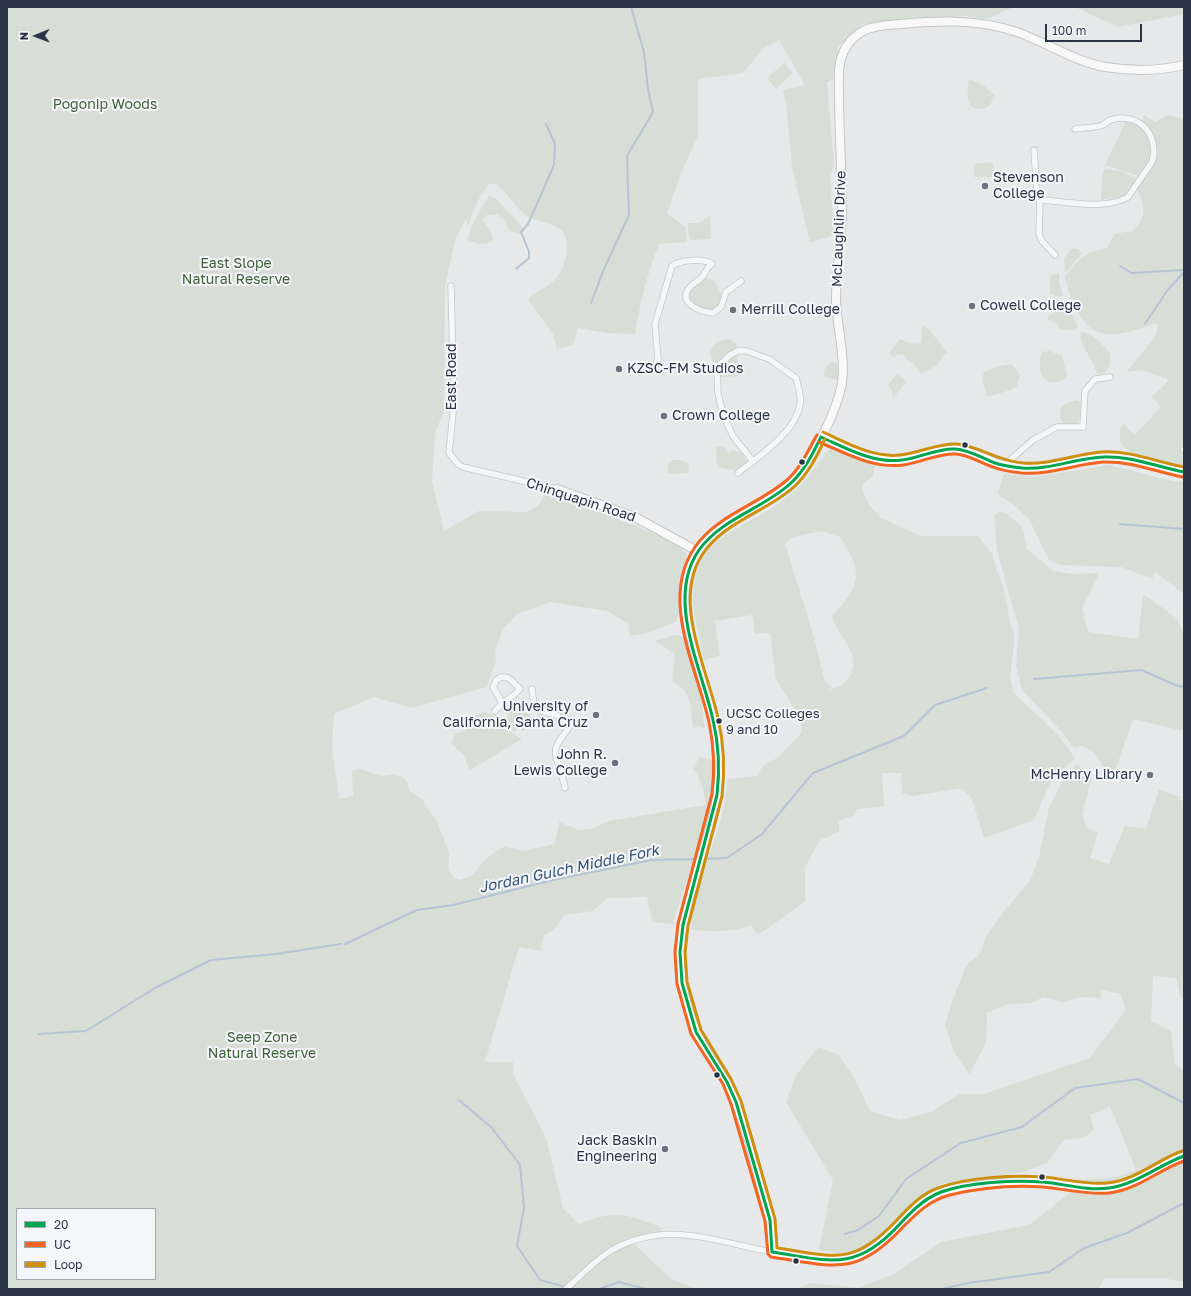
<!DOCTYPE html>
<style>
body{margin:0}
#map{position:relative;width:1191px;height:1296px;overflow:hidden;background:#e6e8ea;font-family:"Golos Text",sans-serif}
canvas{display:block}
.frame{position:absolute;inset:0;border:8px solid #2b3445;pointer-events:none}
.legend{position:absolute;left:16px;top:1208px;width:140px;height:72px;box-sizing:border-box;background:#f4f6f9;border:1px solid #a4a8b1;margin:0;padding:5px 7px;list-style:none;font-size:12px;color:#2b3445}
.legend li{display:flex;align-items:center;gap:8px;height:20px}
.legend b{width:20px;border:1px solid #a4a8b1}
.north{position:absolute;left:16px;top:16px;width:40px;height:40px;-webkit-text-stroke:3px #f4f6f9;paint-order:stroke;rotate:269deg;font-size:11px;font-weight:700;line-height:16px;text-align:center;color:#2b3445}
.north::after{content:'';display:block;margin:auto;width:14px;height:18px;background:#2b3445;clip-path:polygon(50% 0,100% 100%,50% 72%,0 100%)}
.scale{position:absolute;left:1045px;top:24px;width:97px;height:18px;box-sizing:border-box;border:2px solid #2b3445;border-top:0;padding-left:5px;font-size:12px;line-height:14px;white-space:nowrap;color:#2b3445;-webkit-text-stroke:3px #f4f6f9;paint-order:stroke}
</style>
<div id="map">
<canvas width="1191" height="1296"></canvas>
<div class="frame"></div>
<ul class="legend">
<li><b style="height:5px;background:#00a651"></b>20</li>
<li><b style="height:5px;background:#f26522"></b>UC</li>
<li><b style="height:5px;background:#ce8f0e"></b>Loop</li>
</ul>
<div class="north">N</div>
<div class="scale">100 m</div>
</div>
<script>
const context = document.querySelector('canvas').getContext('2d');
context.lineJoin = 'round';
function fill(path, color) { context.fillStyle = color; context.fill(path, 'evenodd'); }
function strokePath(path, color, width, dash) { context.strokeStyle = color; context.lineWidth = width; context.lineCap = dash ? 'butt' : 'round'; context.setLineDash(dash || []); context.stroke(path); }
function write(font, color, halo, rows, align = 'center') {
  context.font = font + ' "Golos Text",sans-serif'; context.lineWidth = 4; context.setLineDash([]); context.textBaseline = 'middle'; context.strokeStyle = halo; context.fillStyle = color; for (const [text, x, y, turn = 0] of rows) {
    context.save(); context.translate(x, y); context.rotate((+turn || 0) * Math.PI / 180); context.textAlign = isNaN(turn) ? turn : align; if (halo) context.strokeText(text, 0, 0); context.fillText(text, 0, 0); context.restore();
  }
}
fill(new Path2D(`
 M7,7H1014L986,19L965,16L863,24L838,47L834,79L827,82L834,164L830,178L834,235L810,243L792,167L786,102L783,90L805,85L779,40L765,47L743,73L698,79V135L680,176L667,213L685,227L687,242L659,244C647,274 640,303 635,334L607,333L578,328L573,345L557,349L553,334L529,301L531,295C554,285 566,272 567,247C567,240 565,232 559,228C548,221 533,222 523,213C513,204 507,192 496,184H489C478,197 473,212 468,227L466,218L455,241L445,286L444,410L435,434L432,481L444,531L479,511L527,512L539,505L545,494C567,502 683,537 687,556L679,586V611L677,621L648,633L630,636L629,624L607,611L550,602L517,614L503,629L495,651L496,660L487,687L411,708L374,697L334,714L332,747L339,799L353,796L352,771L360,769L381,776L394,774L402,777L407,782L410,791L422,799L437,822L449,852V869L453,877L459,880L471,876L488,857L505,846L523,851L555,844L559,822L578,830L591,829L609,821L705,805C706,796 699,773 692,768L700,757L712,760C721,787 682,893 673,924L652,922L647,897L607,898L593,911L565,915L553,930L544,935L541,951L519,947L485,1062H513L514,1076L546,1138L563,1208L579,1224C615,1210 623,1213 658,1226L662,1230L628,1238L672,1280L698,1289H7ZM17,1209H155V1279H17Z
 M1075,7H1184V14L1118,27Z
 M784,63L793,73L776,89L767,78Z
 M969,79L984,86L996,96L988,107C964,115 967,95 969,79Z
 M1144,115L1155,122L1168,115L1184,119V441L1181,449L1184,467C1169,466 1127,456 1120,442V428L1124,424L1135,435L1161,407L1152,397L1168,381L1166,378L1142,370L1127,372C1134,359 1163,336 1157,323C1126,333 1095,348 1076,309C1071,299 1067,288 1065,276L1076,263L1089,253L1107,248L1114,234L1132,231C1146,223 1146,201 1136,189C1140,180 1148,174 1152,166C1157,156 1150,127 1142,121Z
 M1126,121C1145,123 1157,143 1150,161C1149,166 1143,172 1139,176L1105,165Z
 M993,162L994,177H974V164Z
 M1104,169L1121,171L1136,179L1126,196L1101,200L1102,178Z
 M489,196L496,198C504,210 516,217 523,229L521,235L509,230L503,219H501L498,214L493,215L491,214L482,219L491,232L493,240C486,246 476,244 468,240C471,224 480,210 489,196Z
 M710,216L711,239L690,240L687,223H699Z
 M1071,249H1078L1082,254L1065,273L1064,259Z
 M1058,273H1059V283L1063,295L1060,297L1050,294V276Z
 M705,277L713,280L722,294L719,306L711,311L693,305L690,302L689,290Z
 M1056,300L1067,304L1078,326L1074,330H1060L1057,324L1047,319L1048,316L1057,311Z
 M922,325L929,329L948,354L944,355L936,366L921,374L915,365L907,360L904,355L897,354L894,357L889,353L900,339L912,344L921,343Z
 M1081,332C1092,332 1104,345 1110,354V365L1105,373L1099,374L1096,372C1095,358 1078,347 1081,332Z
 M730,339L736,343L737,350L722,357L717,362H712L710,351L716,342Z
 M1050,351L1062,356L1067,375C1065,379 1062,381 1057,382C1040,386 1037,364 1042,352Z
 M734,355L738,357V376L721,377C720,365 724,362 734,355Z
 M832,362L838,363V380L823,377L825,368Z
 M1011,364L1020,374L1017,386L1010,390L988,397L982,380L984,372L1000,366Z
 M897,374L906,382L893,398L892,390L888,385Z
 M1076,400L1081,402C1083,410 1082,416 1077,424L1070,425L1064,424L1060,417L1061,406Z
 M716,446L724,447L727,453L733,450L742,453L746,460V464L738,471L717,467Z
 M832,446L876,464L872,477L862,485L863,493L869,505L880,517L920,536H978L992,554L1005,594L1010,623L1014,632V643L1010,677L1014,693L1057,734L1075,758L1052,779L1034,820L984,838L972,799L962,788L913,796L902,793L901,773H882L884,806L857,809L852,816L839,821V832L820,840L805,867V901L758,935L751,925C732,933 712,931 691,930C693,891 711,855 721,818C725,805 726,792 728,779L756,776L764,765L779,757L802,732L800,718L776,679L770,633L755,634L752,615L715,621L720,656L704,660C693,606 676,562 735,529C754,518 776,508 792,493C807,480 819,462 832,446ZM821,531L840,537C863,573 862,584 832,616C837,635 860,652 852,672C847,684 840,687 829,690L832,687L825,682L814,637L785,544L793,537Z
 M679,460L688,463L689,468L688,473L673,474L668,473V463L672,460Z
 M1108,465L1173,481L1184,482V594L1155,572L1152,579L1121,567L1060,565L1049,560L1029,519L1014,505L997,494L1004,474L1035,477Z
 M1000,512L1005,513L1019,524L1023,529L1027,549L1053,571L1072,574L1099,573L1082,608L1088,632L1138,639L1143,594L1175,617L1184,634V731L1133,719L1112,780L1093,751L1081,746L1074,748L1061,731L1022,690L1016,666L1019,629L997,550L994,516Z
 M675,635L682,636C690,651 701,686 702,703C703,711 703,720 705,727L703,728L699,726L693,728C690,707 693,692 672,681L675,654L655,641Z
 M520,702L524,709L535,721L523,731L520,727L514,732L506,719L509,715L507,712Z
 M484,712C503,716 505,731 522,739L470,770L463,754L451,744L455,734L466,730L469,718Z
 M1077,764L1091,780L1082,815L1087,828L1098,833L1090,858L1109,864L1125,826L1146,829L1159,790L1180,797V800L1184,802V998L1181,999L1176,978L1153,976L1151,1021L1171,1031L1175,1065L1184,1070V1282L1163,1278H1105L1098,1289H797L811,1283L859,1288L894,1274L941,1242L1029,1225L1071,1192L1069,1179C1093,1180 1114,1180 1136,1170L1110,1106L1090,1115L1094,1130L1085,1137L1064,1140L1048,1162L1024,1172L944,1183L922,1194L869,1244L845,1254L819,1250L833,1180L786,1102L797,1074L818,1047L839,1055L856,1081L870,1111L900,1120L931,1112L959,1094H984L1090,1058L1126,1010L1121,994L1101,990V998C1087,997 1074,996 1063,1003L1044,997L1030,1003L1009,1004L987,1013L986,1044L969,1074L955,1054L945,1025L953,999L966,966L980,954L986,936L1005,910L1030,881L1039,857L1049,807L1064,778Z`), '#d6ded6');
strokePath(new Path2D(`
 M1120,266L1132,273L1184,270
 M516,269L529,258V252L521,232L528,224L554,165L555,144L546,124
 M591,303L604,269L629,215L627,156L653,112L648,89L644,52L631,7
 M1145,324L1167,291L1184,272
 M1120,524L1184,529
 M1034,679L1142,670L1175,685L1184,687
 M703,859L727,858L762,834L813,773L904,736L935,705L987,688
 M345,944L417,910L453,905L553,880L651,860L699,859
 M39,1034L86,1031L155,988L211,960L276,954L341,944
 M459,1100L492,1128L520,1165L524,1208L517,1246L540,1280L574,1289
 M845,1234L858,1230L879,1216L906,1179L961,1143L1022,1127L1075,1088L1138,1079L1184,1103
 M599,1289L619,1282L646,1289
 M942,1289L968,1283L1049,1272L1084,1248L1127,1233L1184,1203`), '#b4c4d5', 2);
const street = new Path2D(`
 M1034,150L1037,192L1040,200L1039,234L1042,241L1055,255
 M1040,200C1066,201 1105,211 1128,197L1152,162C1155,154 1154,142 1150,135C1143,120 1125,115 1110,120C1108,121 1105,124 1103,125C1095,128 1084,128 1075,129
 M451,286L454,403L449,453L458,464L463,467L557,489
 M654,369L658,359L655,324L672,266C680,260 703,258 712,264C707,267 706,272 702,277C699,281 694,283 690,287C676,303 701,312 713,313L721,307L726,292L741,281
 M1184,449V450
 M1009,461L1033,440L1057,427H1083L1085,391L1095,379L1110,377
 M738,473C759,456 795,433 800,405C802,397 798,386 796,378L769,359L747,351H738L730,355L717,367L718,393L723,415L733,436L752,460
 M532,689L534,705L541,711L557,715L570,726C566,732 558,741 556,748C553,755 564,778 565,788
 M495,711C502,702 512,698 520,689C512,682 508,672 496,680L493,687L503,704
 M566,1289C581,1276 595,1260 612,1250C670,1219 714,1242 772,1252`);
const secondary = new Path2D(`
 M1184,65C1159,71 1131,71 1105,67C1069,60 1041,38 1007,29C971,19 937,21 901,24C890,25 876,25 865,30C848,39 840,53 839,71C838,119 842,167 842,214C841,243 836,272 836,301C837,329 847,361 841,388C835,413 821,440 808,462C776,513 701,515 686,580C681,603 688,625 694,647C703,683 716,719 719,756C725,824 680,889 680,957C681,993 691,1027 710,1057C718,1070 727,1081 733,1094C749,1134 759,1178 770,1220L772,1235V1252C795,1255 828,1264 850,1259C883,1252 897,1221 923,1202C933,1194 946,1190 959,1188C980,1184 1021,1181 1043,1182C1065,1184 1087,1190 1109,1188C1137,1185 1158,1163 1184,1156
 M821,437C846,447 875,464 902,460C920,457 937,448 956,449C969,450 981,457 993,462C1002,466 1013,467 1023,468C1053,471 1082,456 1113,457C1136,457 1160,469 1184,472
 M557,489L635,517L697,551`);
strokePath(street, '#c4c6c8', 7);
strokePath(secondary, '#c4c6c8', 10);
strokePath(street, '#f5f6f7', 5.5);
strokePath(secondary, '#f8f8f8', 8);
strokePath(new Path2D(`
 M821,437C846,448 874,464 902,460C920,458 937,448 955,449C970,450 982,458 995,463C1004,466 1013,467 1022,468C1050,470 1076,458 1104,457C1132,456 1157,467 1184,472
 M772,1252L770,1220L736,1102L727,1082L696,1032L682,983L680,952L683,925L717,795C720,769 719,745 713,720C702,668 665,599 699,550C722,518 763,509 791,483C805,470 813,453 821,437
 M772,1252C827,1260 854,1273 897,1227C910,1213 923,1199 941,1192C970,1182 1013,1180 1043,1182C1065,1184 1087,1191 1109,1188C1137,1184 1159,1165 1184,1156`), '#00a651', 3);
strokePath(new Path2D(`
 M817,435C808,450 801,468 787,480C758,505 717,515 695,547C659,599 697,668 709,722C714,746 715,769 712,794L678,924L675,952L677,984L691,1034L723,1084L731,1104L765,1221L768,1254L771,1257C834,1266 856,1278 903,1227C917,1213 930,1200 950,1195C979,1188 1013,1185 1043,1187C1065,1189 1087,1195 1109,1193C1137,1190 1158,1170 1184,1161
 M819,442C845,453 873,469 903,465C921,463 937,453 956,454C969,455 981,463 993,467C1002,471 1012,472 1022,473C1050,475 1076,464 1103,462C1131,461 1156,472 1183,477`), '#f26522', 3);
strokePath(new Path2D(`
 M823,432C847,443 873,458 900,455C920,453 937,443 957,444C979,446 997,461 1023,463C1050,465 1075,454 1101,452C1130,450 1156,462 1184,467
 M825,439C817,456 808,474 794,487C766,512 723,522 702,555C672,602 707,668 718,718C724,744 725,770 722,796L688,926L685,952L687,982L701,1030L731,1079L741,1101L775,1219L777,1248C834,1256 852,1267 896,1221C908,1208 921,1194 938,1188C967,1177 1013,1175 1044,1177C1065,1179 1086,1185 1107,1183C1134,1181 1157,1160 1182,1151`), '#ce8f0e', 3);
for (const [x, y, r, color] of [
 [985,186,4,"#6c737f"],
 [972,306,4,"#6c737f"],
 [733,310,4,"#6c737f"],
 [619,369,4,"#6c737f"],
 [664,416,4,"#6c737f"],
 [965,445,3.5,"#2b3445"],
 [802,462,3.5,"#2b3445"],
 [596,715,4,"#6c737f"],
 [719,721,3.5,"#2b3445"],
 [615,763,4,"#6c737f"],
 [1150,775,4,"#6c737f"],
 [717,1075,3.5,"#2b3445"],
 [665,1149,4,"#6c737f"],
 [1042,1177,3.5,"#2b3445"],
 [796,1261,3.5,"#2b3445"]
]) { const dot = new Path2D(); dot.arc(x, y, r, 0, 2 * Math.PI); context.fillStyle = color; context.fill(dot); strokePath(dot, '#f4f6f9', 1.5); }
write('13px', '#2b3445', '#f4f6f9', [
 ["UCSC Colleges",726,714],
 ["9 and 10",726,730]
], 'left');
write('14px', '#3f6138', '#f4f6f9', [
 ["Pogonip Woods",105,105],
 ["East Slope",236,264],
 ["Natural Reserve",236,280],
 ["Seep Zone",262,1038],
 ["Natural Reserve",262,1054]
]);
write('14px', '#2b3445', '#f4f6f9', [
 ["Stevenson",993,178],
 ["College",993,194],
 ["Cowell College",980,306],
 ["Merrill College",741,310],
 ["KZSC-FM Studios",627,369],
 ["Crown College",672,416],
 ["University of",588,707,"right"],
 ["California, Santa Cruz",588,723,"right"],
 ["John R.",607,755,"right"],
 ["Lewis College",607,771,"right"],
 ["McHenry Library",1142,775,"right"],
 ["Jack Baskin",657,1141,"right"],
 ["Engineering",657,1157,"right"]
], 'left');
write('14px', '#2b3445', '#f4f6f9', [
 ["McLaughlin Drive",839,229,-88],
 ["East Road",452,377,-90],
 ["Chinquapin Road",581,500,18]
]);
write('italic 15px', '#34527a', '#f4f6f9', [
 ["Jordan Gulch Middle Fork",569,869,-12]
]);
</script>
